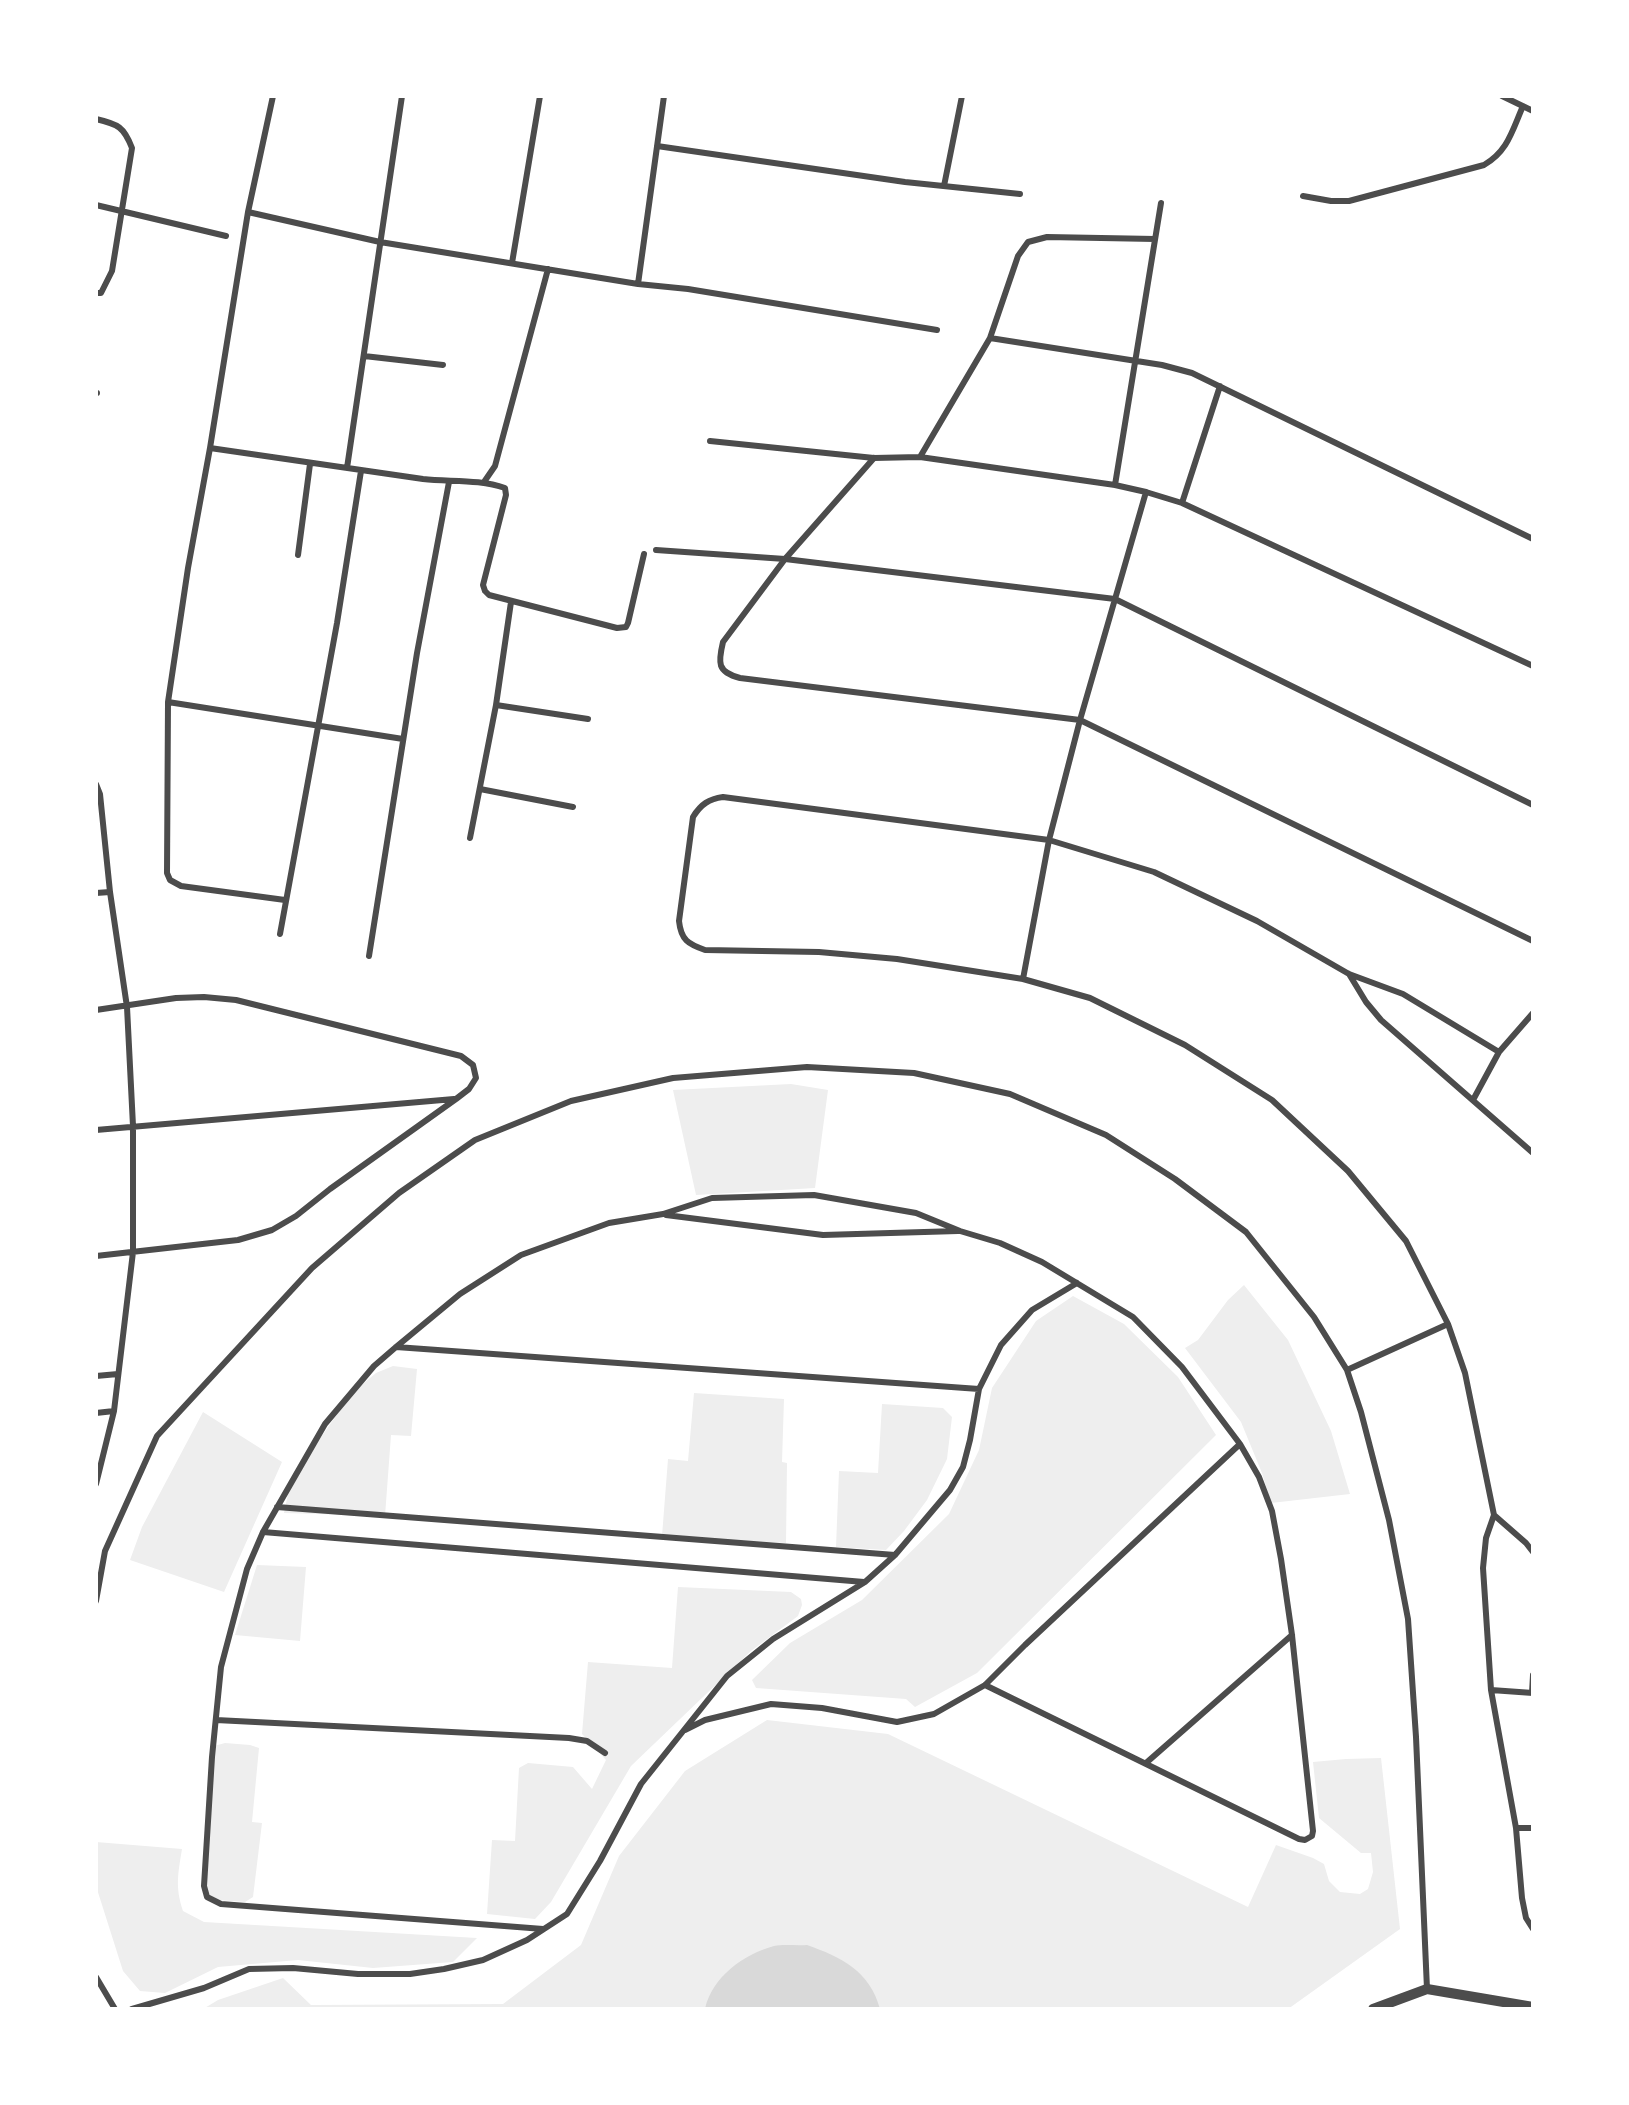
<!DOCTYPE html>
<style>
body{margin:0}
#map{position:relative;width:1629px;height:2105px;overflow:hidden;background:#fff;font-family:"PT Sans",sans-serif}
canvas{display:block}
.frame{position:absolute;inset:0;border:98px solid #fff;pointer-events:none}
</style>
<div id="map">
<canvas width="1629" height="2105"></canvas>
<div class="frame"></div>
</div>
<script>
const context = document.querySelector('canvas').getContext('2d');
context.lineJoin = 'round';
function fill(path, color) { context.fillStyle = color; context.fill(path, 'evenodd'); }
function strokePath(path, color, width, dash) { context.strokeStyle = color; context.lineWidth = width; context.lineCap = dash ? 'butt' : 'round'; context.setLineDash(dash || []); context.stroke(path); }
fill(new Path2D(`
 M791,1084L828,1090L815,1188L696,1195L673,1090Z
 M1244,1285L1288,1340L1331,1431L1350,1494L1271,1503L1262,1473L1241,1422L1185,1348L1198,1340L1228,1300Z
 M1073,1296L1124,1324L1178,1377L1216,1435L977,1673L915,1707L906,1699L756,1688L752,1680L790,1643L862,1600L949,1514L979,1450L992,1388L1036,1321Z
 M393,1366L417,1369L411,1436L391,1435L385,1516L284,1513L289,1489L304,1461L353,1392L376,1373Z
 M694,1393L784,1399L782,1462L787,1463L786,1543L662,1536L668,1459L688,1461Z
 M882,1404L943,1408L952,1417L947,1459L927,1500L904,1531L886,1550L836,1547L839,1471L878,1473Z
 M203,1412L282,1462L224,1592L130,1560L142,1527Z
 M257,1565L306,1567L300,1641L235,1635Z
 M678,1587L791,1592L801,1599L802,1605L798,1616L751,1651L631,1766L551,1902L535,1919L487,1914L492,1840L515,1841L519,1768L528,1763L573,1767L592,1789L606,1760L582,1734L588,1662L672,1668Z
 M767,1720L888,1734L1248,1907L1276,1845L1313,1858L1324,1864L1329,1881L1340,1892L1360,1894L1368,1889L1373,1872L1371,1853H1361L1319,1818L1313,1762L1346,1759L1381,1758L1400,1929L1288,2009H203L218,2000L283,1978L311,2005L503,2004L581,1945L619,1856L685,1771Z
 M225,1743L250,1745L259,1748L252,1822L262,1823L253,1897L245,1902L204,1899V1861L214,1746Z
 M96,1842L182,1849C178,1874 175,1887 183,1911L204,1922L477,1938L453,1962L373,1968L298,1960L218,1967L165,1993L140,1991L123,1971L96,1886Z`), '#eee');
fill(new Path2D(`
 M807,1945C841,1957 870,1971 880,2009H705C712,1977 744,1954 774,1946C784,1944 796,1946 807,1945Z`), '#d9d9d9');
strokePath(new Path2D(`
 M273,96L248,212L210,448L188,568L168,702L167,873L170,880L181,886L285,900
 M1502,96L1533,111
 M96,119C118,124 124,127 132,148L112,271L101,293H96
 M657,146L905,182L1020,194
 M944,186L962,96
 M1303,196L1331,201H1349L1484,165C1508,151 1512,131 1523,106
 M96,205L226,236
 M248,212L380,242L638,284L688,289L937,330
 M512,263L540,96
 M638,284L664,96
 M990,338L1162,365L1192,373L1533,539
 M364,356L443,365
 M96,393H97
 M710,441L874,458L920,457L1115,485L1146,492L1182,503L1533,666
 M210,448C281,459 352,469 423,479C450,482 479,479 505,488L506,495L483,585L485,591L489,595L617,628L626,627L628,623L644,554
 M920,457L990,338L1018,256L1028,242L1047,237L1155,239
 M874,458L785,559L723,642C718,663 717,672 740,678L1080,720L1533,941
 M347,468L402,96
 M484,482L495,466L548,269
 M1115,485L1161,203
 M1182,503L1220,386
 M656,550L785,559L1115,599L1533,805
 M298,555L310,464
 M168,702L403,739
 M496,705L588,719
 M96,784L100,794L110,892L127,1007L133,1126V1252L114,1411L96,1484
 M480,789L573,807
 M470,838L496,705L511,602
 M96,893L110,892
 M280,934L337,623L361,471
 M369,956L417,653L449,482
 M1349,974L1366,1002L1381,1020L1533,1153
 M1023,979L1049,840L1080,720L1146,492
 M96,1010L176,998L204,997L236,1000L461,1056L473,1065L476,1078L469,1089L456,1099L330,1189L296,1216L272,1230L238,1240L96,1256
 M1499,1052L1403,994L1349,974L1257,921L1154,872L1049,840L723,797C709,799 701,804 693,817L679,921C681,940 688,944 705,950L819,952L897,959L1023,979L1090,998L1185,1045L1272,1100L1348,1171L1406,1241L1448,1324L1465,1373L1494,1515L1526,1543L1533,1552
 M1473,1100L1499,1052L1533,1013
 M96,1130L454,1099
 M666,1215L823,1235L958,1231
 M396,1347L979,1389
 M1347,1370L1448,1324
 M96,1376L118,1374
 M96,1413L114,1411
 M277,1507L895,1555
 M1494,1515L1486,1538L1483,1568L1491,1690L1516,1828L1522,1898L1526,1918L1533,1929
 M263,1532L864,1582
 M96,1601L105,1551L157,1436L312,1268L399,1193L475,1140L571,1101L673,1078L807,1067L914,1073L1010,1094L1106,1135L1175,1179L1246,1232L1314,1317L1347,1370L1361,1412L1389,1520L1408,1619L1416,1737L1427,1989
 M1491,1690L1533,1693
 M1532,1693L1533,1675
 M216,1720L569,1738L587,1741L605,1753
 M685,1730L705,1720L771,1704L822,1708L897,1722L934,1714L985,1685L1025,1645L1240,1444
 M1146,1763L1292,1635
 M1516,1828H1533
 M543,1929L221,1904L207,1897L204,1886L212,1757L221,1667L247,1569L263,1532L325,1424L374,1366L396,1347L460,1294L521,1255L609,1223L663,1214L712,1198L814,1195L916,1213L960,1231L1000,1243L1042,1262L1133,1317L1182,1367L1240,1444L1259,1477L1272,1511L1281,1559L1292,1635L1313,1831L1312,1836L1305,1840L1299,1839L985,1685
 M96,1977L115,2009
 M132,2009L204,1988L249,1969L293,1968L358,1974H410L444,1969L483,1960L527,1940L567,1914L600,1861L641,1784L727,1676L773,1639L865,1582L895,1555L950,1490L963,1467L970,1440L979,1389L1001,1345L1032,1310L1077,1283`), '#4c4c4c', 6);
strokePath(new Path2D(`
 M1373,2009L1427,1989L1533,2007`), '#4c4c4c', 10);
</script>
